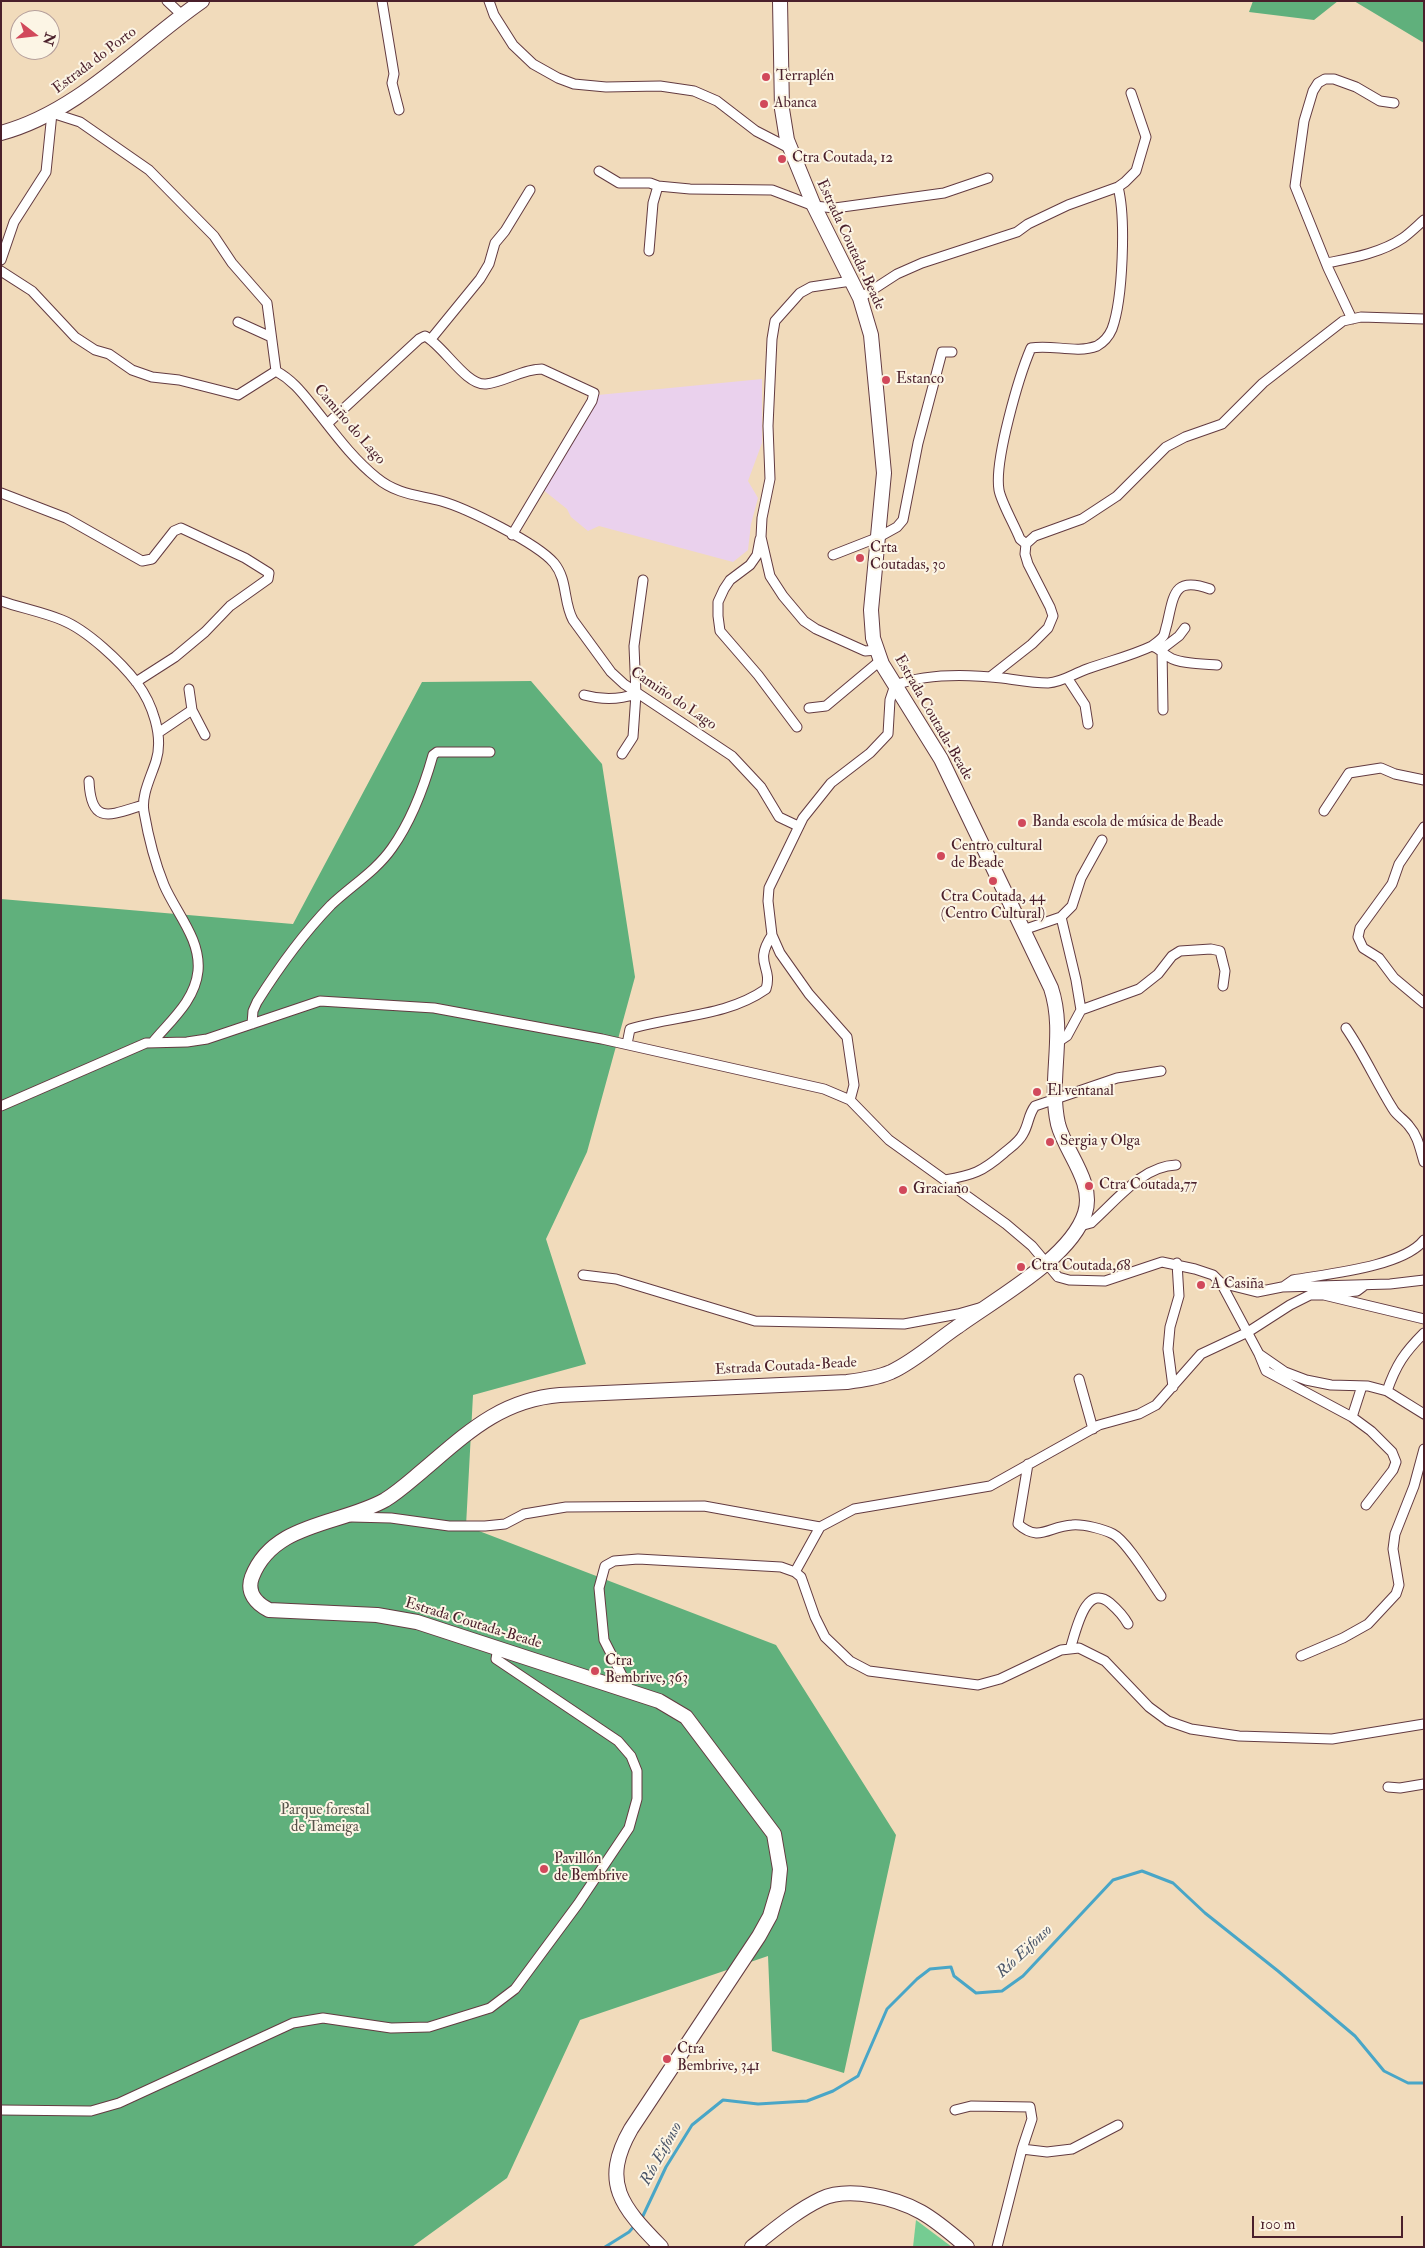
<!DOCTYPE html>
<meta charset="utf-8">
<style>
body{margin:0}
#map{position:relative;width:1425px;height:2248px;overflow:hidden;background:#f1dbbb;font-family:"IM FELL Double Pica",serif}
canvas{display:block}
.frame{position:absolute;inset:0;border:2px solid #4a1f2b;pointer-events:none}
.north{position:absolute;left:10px;top:10px;width:50px;height:50px;box-sizing:border-box;background:#fcf5e5;border:1px solid #b59f9b;border-radius:50%;rotate:106deg;font-size:14px;font-weight:700;line-height:20px;text-align:center;color:#4a1f2b}
.north::after{content:'';display:block;margin:auto;width:18px;height:22px;background:#d1495b;clip-path:polygon(50% 0,100% 100%,50% 72%,0 100%)}
.scale{position:absolute;left:1252px;top:2216px;width:151px;height:22px;box-sizing:border-box;border:2px solid #4a1f2b;border-top:0;padding-left:6px;font-size:15px;line-height:18px;white-space:nowrap;color:#4a1f2b;-webkit-text-stroke:4px #fcf5e5;paint-order:stroke}
</style>
<div id="map">
<canvas width="1425" height="2248"></canvas>
<div class="frame"></div>
<div class="north">N</div>
<div class="scale">100 m</div>
</div>
<script>
const context = document.querySelector('canvas').getContext('2d');
context.lineJoin = 'round';
function fill(path, color) { context.fillStyle = color; context.fill(path, 'evenodd'); }
function strokePath(path, color, width, dash) { context.strokeStyle = color; context.lineWidth = width; context.lineCap = dash ? 'butt' : 'round'; context.setLineDash(dash || []); context.stroke(path); }
function write(font, color, halo, rows, align = 'center') {
  context.font = font + ' "IM FELL Double Pica",serif'; context.lineWidth = 4; context.setLineDash([]); context.textBaseline = 'middle'; context.strokeStyle = halo; context.fillStyle = color; for (const [text, x, y, turn = 0] of rows) {
    context.save(); context.translate(x, y); context.rotate((+turn || 0) * Math.PI / 180); context.textAlign = isNaN(turn) ? turn : align; if (halo) context.strokeText(text, 0, 0); context.fillText(text, 0, 0); context.restore();
  }
}
fill(new Path2D(`
 M762,379V443L748,481L758,498L751,524L748,550L733,562L599,526L588,531L571,517L567,509L542,489L598,395Z`), '#ead1ed');
fill(new Path2D(`
 M916,2220L952,2247H913Z`), '#75cc92');
fill(new Path2D(`
 M1253,1H1338L1314,20L1249,12Z
 M1354,1H1424V43Z
 M531,681L602,764L635,977L587,1152L546,1239L586,1364L473,1395L466,1526L776,1645L896,1835L844,2073L772,2051L768,1956L580,2020L507,2178L412,2247H1V899L293,924L422,682Z`), '#60b07c');
strokePath(new Path2D(`
 M641,2220L666,2167L692,2125L723,2100L758,2104L807,2101L833,2091L858,2076L887,2009L917,1979L930,1969L951,1967L954,1976L976,1993L1002,1991L1023,1976L1113,1880L1142,1871L1173,1883L1205,1913L1278,1971L1355,2036L1384,2071L1408,2083H1424
 M605,2247L629,2232L636,2224`), '#49a6c7', 3);
const street = new Path2D(`
 M167,1L182,15
 M382,1L394,74L392,83L399,110
 M489,1L494,15L513,45L533,64L558,78L574,84L606,87L660,86L694,91L717,101L756,131L789,148
 M599,171L619,183H650L658,186
 M649,251L653,203L658,186L690,189L772,190L814,206L835,208L944,193L988,178
 M1,260L14,222L46,172L52,113L80,122L149,170L214,236L232,263L267,303L276,371
 M1327,263C1352,258 1381,253 1403,238C1410,233 1417,226 1424,220
 M1,271L32,291L75,337L95,350L109,354L132,370L152,377L179,380L238,395L276,371
 M851,281L811,287L800,293L775,321L772,339L768,426L770,479L762,518L761,537L770,576L783,596L804,621L816,629L865,651L877,650
 M860,298L897,274L922,263L1017,232L1028,224L1068,205L1118,187L1125,182L1136,171L1146,137L1131,93
 M1352,319L1328,268L1295,186L1304,121L1313,91L1318,83L1325,79H1334L1356,87L1380,101L1394,103
 M238,322L271,337
 M431,339L480,279L489,264L495,243L505,231L530,190
 M276,371C294,381 303,394 316,410C335,434 353,459 377,478C396,494 418,495 441,501C466,508 537,543 554,563C568,580 563,602 573,620L611,672L624,684L732,756L761,787L779,817L798,826
 M327,424L419,339L425,336C443,345 466,386 486,384C505,382 522,369 542,369L594,393L592,401L512,535
 M1,493L66,518L142,561L152,559L174,531L181,528L245,558L269,573L268,579L230,606L205,632L175,657L136,682
 M760,539L757,555L750,565L730,580L724,589L718,602V616L720,631L758,675L797,727
 M1026,544L1020,539C1015,526 1001,502 999,490C994,461 1019,376 1031,348C1052,344 1076,354 1097,346C1104,342 1109,336 1112,329C1123,299 1126,218 1118,187
 M833,555L879,537L897,527L903,520L918,443L942,352H952
 M1,601C21,608 43,612 62,620C87,630 121,662 137,683C152,703 164,736 156,761C151,777 141,795 144,812C148,835 155,863 164,885C176,913 201,939 198,971C195,1001 170,1021 152,1043
 M1152,646C1156,643 1162,639 1164,635C1165,632 1166,627 1167,624C1174,594 1174,576 1210,589
 M990,677L1032,644L1048,628L1053,616L1050,607L1028,564L1025,554L1026,544L1035,536L1082,519L1117,496L1166,447L1185,437L1222,424L1263,383L1343,321L1361,317L1424,319
 M1068,679L1085,705L1088,724
 M189,689L192,710L205,735
 M584,695C602,700 618,700 636,694
 M809,708L826,706L881,660
 M1163,710L1162,649L1179,636L1185,628
 M158,733L192,710
 M622,754L633,737L636,694L634,646L643,580
 M89,781C91,826 110,815 143,805
 M1324,811L1349,773L1381,768L1395,774L1424,780
 M1424,827L1399,864L1392,884L1360,928L1358,937L1363,948L1379,958L1394,978L1424,1003
 M1023,930L1061,917
 M1081,1010L1076,980L1061,917L1072,906L1081,878L1102,840
 M252,1024L253,1011L257,1002C279,967 303,934 331,905C351,886 376,871 392,848C412,820 424,787 433,755L437,752H490
 M1346,1028C1364,1054 1376,1082 1393,1109C1397,1116 1404,1119 1409,1126C1418,1136 1420,1149 1424,1162
 M1058,1042L1067,1036L1081,1010L1139,989L1158,974L1172,956L1180,951L1211,949L1220,951L1225,971L1223,986
 M627,1044L630,1029C676,1015 726,1017 766,989C773,966 753,964 772,935
 M850,1100L854,1085L847,1037L809,994L780,953L772,935L768,901L769,888L803,818L831,783L870,753L888,734L890,700L895,685C928,673 967,674 1002,678C1017,680 1033,683 1048,683C1063,682 1073,674 1087,669C1109,661 1131,656 1152,646C1161,649 1162,653 1169,657C1179,664 1204,664 1217,665
 M1,1106L146,1043L187,1042L207,1039L320,1001L434,1008L602,1039L824,1089L850,1100L889,1140L1006,1224L1032,1246L1058,1277L1069,1280L1105,1281L1162,1262L1195,1269L1213,1275L1221,1283L1259,1354L1285,1372L1306,1380L1331,1385L1368,1386L1387,1391L1424,1414
 M945,1180C973,1175 982,1172 1004,1153C1011,1147 1019,1142 1023,1134C1029,1124 1028,1115 1035,1106L1117,1078L1161,1071
 M1080,1226L1091,1223C1116,1201 1142,1166 1176,1165
 M583,1275L616,1279L755,1321L904,1324L958,1314L979,1308
 M1221,1283L1257,1292L1282,1287L1390,1284L1424,1280
 M1283,1287L1293,1280C1326,1274 1403,1267 1424,1240
 M1327,1294L1357,1291L1365,1285
 M1259,1354L1266,1371L1352,1417L1371,1431L1392,1452L1396,1462L1393,1470L1366,1505
 M1079,1379L1093,1429
 M1173,1387L1168,1349L1170,1327L1179,1296L1177,1263
 M1387,1391C1396,1365 1404,1353 1424,1333
 M1352,1417L1362,1386
 M1028,1464L1018,1524C1039,1543 1049,1526 1072,1525C1084,1524 1103,1529 1113,1534C1127,1541 1151,1582 1161,1596
 M351,1517L391,1518L449,1526H485L505,1524L524,1514L566,1507L704,1506L820,1527
 M795,1572L820,1527L854,1509L990,1486L1099,1425L1139,1414L1156,1405L1201,1354L1248,1332L1290,1305L1310,1295H1324L1424,1319
 M1070,1649C1076,1632 1085,1582 1110,1603C1118,1610 1123,1615 1128,1624
 M1301,1656L1343,1638L1368,1624L1396,1594L1399,1585L1393,1549L1395,1534L1414,1486L1424,1449
 M630,1691L604,1640L599,1588L605,1566L614,1561L638,1559L781,1567L795,1572L801,1577L815,1617L825,1637L850,1661L869,1671L978,1685L1000,1679L1061,1650L1079,1648L1105,1661L1149,1707L1168,1721L1191,1729L1239,1736L1332,1739L1424,1724
 M1388,1787L1400,1788L1424,1784
 M1,2110L91,2111L119,2103L293,2023L323,2018L391,2028L429,2027L490,2008L515,1989L578,1904L629,1828L637,1799V1771L631,1756L618,1741L496,1659L498,1647
 M955,2110L971,2106L1030,2107L1032,2119L1022,2149L997,2247
 M1022,2149L1047,2152L1072,2149L1118,2125`);
const secondary = new Path2D(`
 M1,133C79,112 137,46 202,1
 M661,2247C622,2207 600,2183 631,2129L759,1936L770,1916L778,1889L780,1869L774,1834L686,1717L659,1701L417,1622L377,1615L269,1610C257,1604 246,1593 252,1577C273,1522 341,1525 385,1500C398,1492 409,1482 421,1472C465,1435 499,1400 560,1395L847,1382C862,1380 877,1378 891,1372C915,1361 935,1342 957,1327C995,1299 1071,1258 1085,1213C1095,1182 1065,1152 1058,1124C1048,1079 1066,1033 1051,988L941,759L882,664L873,638L871,610L884,473L871,335L860,298L814,206L787,140L782,109L780,1
 M752,2247C774,2230 796,2211 821,2199C849,2186 896,2198 921,2212C937,2221 953,2235 967,2247`);
strokePath(street, '#633b41', 11);
strokePath(secondary, '#633b41', 16);
strokePath(street, '#fff', 9);
strokePath(secondary, '#fff', 14);
for (const [x, y, r, color] of [
 [766,77,5,"#d1495b"],
 [764,104,5,"#d1495b"],
 [782,159,5,"#d1495b"],
 [886,380,5,"#d1495b"],
 [860,558,5,"#d1495b"],
 [1022,823,5,"#d1495b"],
 [941,856,5,"#d1495b"],
 [993,881,5,"#d1495b"],
 [1037,1092,5,"#d1495b"],
 [1050,1142,5,"#d1495b"],
 [1089,1186,5,"#d1495b"],
 [903,1190,5,"#d1495b"],
 [1021,1267,5,"#d1495b"],
 [1201,1285,5,"#d1495b"],
 [595,1671,5,"#d1495b"],
 [544,1869,5,"#d1495b"],
 [667,2059,5,"#d1495b"]
]) { const dot = new Path2D(); dot.arc(x, y, r, 0, 2 * Math.PI); context.fillStyle = color; context.fill(dot); strokePath(dot, '#fcf5e5', 2); }
write('15px', '#4a1f2b', '#fcf5e5', [
 ["Estrada do Porto",95,61,-37],
 ["Estrada Coutada-Beade",850,245,65],
 ["Camiño do Lago",349,425,49],
 ["Camiño do Lago",673,699,34],
 ["Estrada Coutada-Beade",933,718,60],
 ["Estrada Coutada-Beade",786,1367,-3],
 ["Estrada Coutada-Beade",473,1624,17]
]);
write('15px', '#4a1f2b', '#fcf5e5', [
 ["Terraplén",776,77],
 ["Abanca",774,104],
 ["Ctra Coutada, 12",792,159],
 ["Estanco",896,380],
 ["Crta",870,549],
 ["Coutadas, 30",870,566],
 ["Banda escola de música de Beade",1032,823],
 ["Centro cultural",951,847],
 ["de Beade",951,864],
 ["Ctra Coutada, 44",993,898,"center"],
 ["(Centro Cultural)",993,915,"center"],
 ["El ventanal",1047,1092],
 ["Sergia y Olga",1060,1142],
 ["Ctra Coutada,77",1099,1186],
 ["Graciano",913,1190],
 ["Ctra Coutada,68",1031,1267],
 ["A Casiña",1211,1285],
 ["Ctra",605,1662],
 ["Bembrive, 363",605,1679],
 ["Pavillón",554,1860],
 ["de Bembrive",554,1877],
 ["Ctra",677,2050],
 ["Bembrive, 341",677,2067]
], 'left');
write('15px', '#57534a', '#fcf5e5', [
 ["Parque forestal",325,1811],
 ["de Tameiga",325,1828]
]);
write('italic 16px', '#4a5569', '#fcf5e5', [
 ["Río Eifonso",1025,1952,-43],
 ["Río Eifonso",662,2154,-61]
]);
</script>
